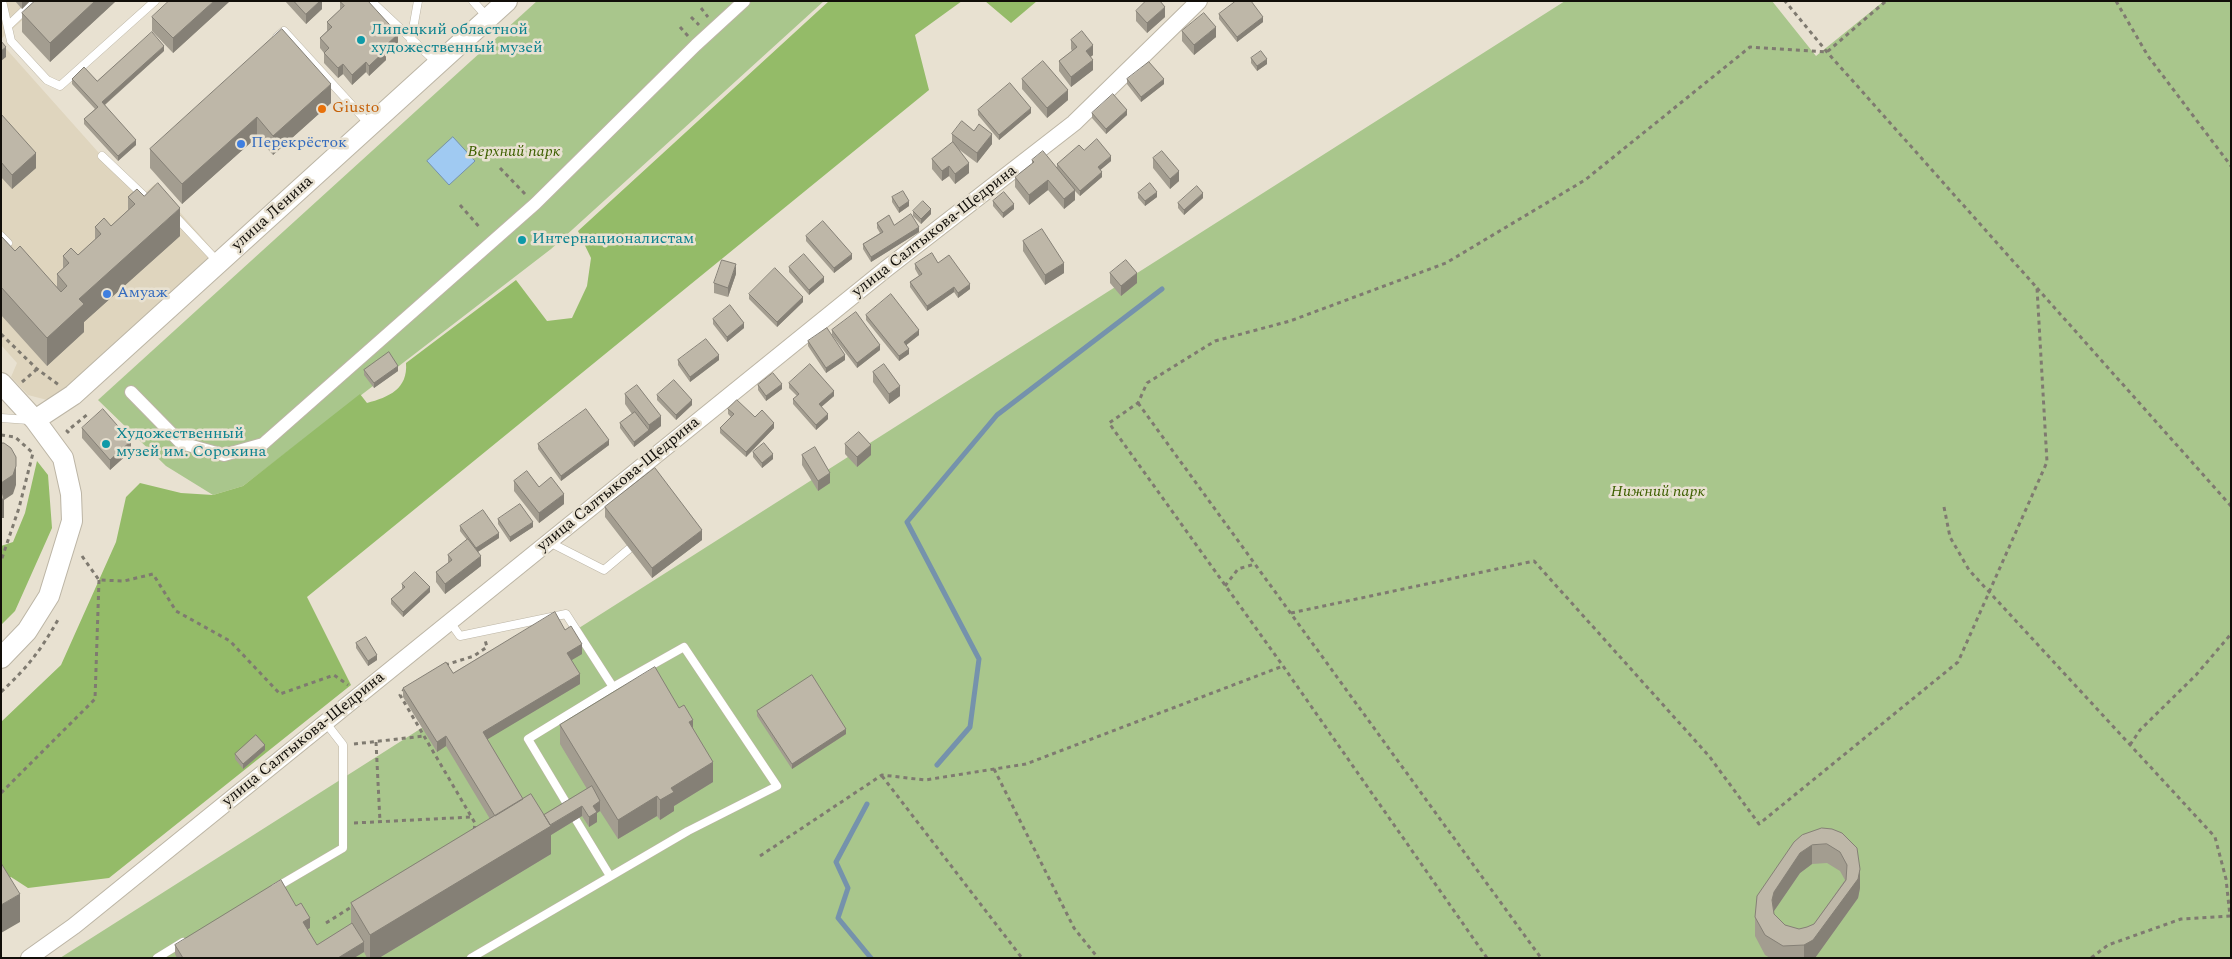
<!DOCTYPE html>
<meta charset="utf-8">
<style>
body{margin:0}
#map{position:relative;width:2232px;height:959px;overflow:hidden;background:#e8e1d1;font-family:Spectral,serif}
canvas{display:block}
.frame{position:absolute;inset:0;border:2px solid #110e09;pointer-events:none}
</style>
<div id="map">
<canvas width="2232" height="959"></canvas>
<div class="frame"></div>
</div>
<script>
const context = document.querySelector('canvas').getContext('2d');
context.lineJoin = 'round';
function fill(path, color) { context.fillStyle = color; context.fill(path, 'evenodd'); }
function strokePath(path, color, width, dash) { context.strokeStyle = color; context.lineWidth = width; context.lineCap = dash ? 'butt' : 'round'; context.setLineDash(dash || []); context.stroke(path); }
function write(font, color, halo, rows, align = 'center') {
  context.font = font + ' Spectral,serif'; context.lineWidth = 5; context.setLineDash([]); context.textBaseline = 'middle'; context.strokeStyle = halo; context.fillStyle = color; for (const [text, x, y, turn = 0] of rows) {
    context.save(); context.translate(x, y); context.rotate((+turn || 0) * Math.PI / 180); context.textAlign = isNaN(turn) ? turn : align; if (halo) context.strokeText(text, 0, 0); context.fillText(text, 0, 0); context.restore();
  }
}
fill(new Path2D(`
 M1,1H44L1,39Z
 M1,43L139,198L155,184L215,252L51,401L28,395L11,377L17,363L1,345Z`), '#dfd5be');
fill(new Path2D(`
 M537,1H824L551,249L243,486L213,495L166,466L98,400Z
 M1565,1H1772L1816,56L1884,1H2231V958H60Z`), '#a9c68c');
fill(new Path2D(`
 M829,1H962L915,35L929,90L307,597L351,685L109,878L28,888L11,877L1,882V722L61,665L116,542L126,497L140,483L181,493L213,495L243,486L360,394L367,403C389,397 408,389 406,363L516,280L547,321L572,318L587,286L591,258L578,231Z
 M985,1H1037L1011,23Z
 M37,461L48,475L52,528L15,611L1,625V546L13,542L25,513Z`), '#94bb68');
const water = new Path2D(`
 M453,137L475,161L449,185L427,161Z`);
fill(water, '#a0caf2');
strokePath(water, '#7592ac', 1);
strokePath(new Path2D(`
 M937,765L970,727L979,659L907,522L997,415L1162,289
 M867,804L836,862L848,888L838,918L871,958`), '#7592ac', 5);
const service = new Path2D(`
 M2,1L11,41L47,80L60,86L155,1
 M371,1L437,63
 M473,1L488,18
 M8,26L34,1
 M277,37L284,31L369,124
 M411,40L418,1
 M102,156L143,195
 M173,214L218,262
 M1,236L8,243
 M1,418L29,420
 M549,542L604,570L629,549
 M450,622L460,636L566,614L613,687L684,647L777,786L688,831L471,958
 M570,809L528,739L613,687
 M576,820L610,876
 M275,888L343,848V745L326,723
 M157,958L183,942`);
const pedestrian = new Path2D(`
 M131,392L181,443L224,455L263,444L535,204L696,45L744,1`);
const minor = new Path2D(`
 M29,958L74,926L886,269L1074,123L1199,1`);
const tertiary = new Path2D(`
 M1,383L35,420L63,458L71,494L72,521L49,596L27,631L1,658
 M35,420L73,395L507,1`);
strokePath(service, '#bcb5a5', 9);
strokePath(pedestrian, '#bcb5a5', 14);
strokePath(minor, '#bcb5a5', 18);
strokePath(tertiary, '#bcb5a5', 22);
strokePath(new Path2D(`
 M2116,1L2148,56L2231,166
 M701,8L708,17
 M691,17L699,25
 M680,27L688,36
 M500,168L526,195
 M460,205L481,229
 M2037,288L2231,506
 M1,334L37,369L59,385
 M22,382L37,369
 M1138,403L1541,958
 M69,433L67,431L88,414
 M1,435L15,437L33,453L19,508L1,561
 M1944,507L1950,537L1969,570L2215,837L2226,879L2230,916L2181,919L2108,945L2091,958
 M82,556L99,580L124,581L153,574L176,611L230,641L280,694L334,675L348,685
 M1225,586L1238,569L1255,564
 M1291,613L1534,561L1709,756L1759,824L1958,662L2047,462L2037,288L1827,52L1785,1
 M445,665L474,656L487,647L485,640
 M405,688L400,695L475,823L474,832
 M1,692C28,667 41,650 59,618
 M376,742L380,822
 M354,744L424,736
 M2130,745L2140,730L2196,675L2231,634
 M994,769L1074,928L1098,958
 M882,776L1022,958
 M1,793L95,699L99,580
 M354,823L472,817
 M760,856L882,775L925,780L1026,764L1283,666
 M326,923L353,906
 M1487,958L1283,666L1109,423L1138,403L1147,383L1215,341L1290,321L1446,263L1585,180L1750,47L1827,52L1886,1`), '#7f7a70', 3, [4, 4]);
strokePath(service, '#fff', 8);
strokePath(pedestrian, '#fff', 12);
strokePath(minor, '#fff', 16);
strokePath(tertiary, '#fff', 20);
fill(new Path2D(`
 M15,1H30L22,9Z
 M35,1H116L50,62L22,32V13Z
 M230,1L173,53L152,31V17Z
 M285,1H322V9L306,24Z
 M340,1L398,44L386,55V60L369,76L366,72L352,85L343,74L338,78L324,63V53L320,48V38L327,31V22L340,10Z
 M1136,11L1165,17L1147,33L1136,21Z
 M1219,14L1263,22L1237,42L1219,19Z
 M282,29L331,103L273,155L257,137L182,204L150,168V149Z
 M1182,31L1216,37L1194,55L1182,41Z
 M1071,40L1093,55L1090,57L1093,70L1071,87L1059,71V61L1072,51L1071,49Z
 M164,51L105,105L136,145L118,161L84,124V119L95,109L72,84V79L97,81Z
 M1251,58L1267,64L1257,71L1251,63Z
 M1022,79L1068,100L1047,118L1022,89Z
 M1127,79L1164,84L1141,102L1127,84Z
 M978,110L1031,113L999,140L978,115Z
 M1092,113L1127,115L1106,134L1092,118Z
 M1,114L36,168L12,189L1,177Z
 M974,131L992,144L977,163L957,148L969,173L955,184L949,176L942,181L932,169V159L952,143V134Z
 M1084,150L1111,161L1100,170L1102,177L1080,196L1075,191V200L1064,209L1048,190L1029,205L1015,187V177L1032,164V160L1057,167V164Z
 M1153,158L1179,181L1170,189L1153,168Z
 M1138,193L1157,197L1145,206L1138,198Z
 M128,197L180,236L84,322V332L47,366L1,315V236L15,251L57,287V274L63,269V256L78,255L95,240V227L111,226L128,210Z
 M892,197L909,206L899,213L892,202Z
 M1203,198L1184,215L1178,208V203Z
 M993,201L1014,209L1003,218L993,206Z
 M913,211L931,214L921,224L913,216Z
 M877,223L894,225L919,232L871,262L863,249V244L880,233L877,228Z
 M806,236L852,259L834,273L806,241Z
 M1023,241L1064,273L1045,285L1023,251Z
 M938,263L970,289L958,298L954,292L927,311L910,287V282L919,276L915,269V264Z
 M789,267L824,282L809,295L789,272Z
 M1110,273L1137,283L1121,296L1110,283Z
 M736,274L728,297L714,293V283Z
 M749,294L803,302L777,327L749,299Z
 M866,315L919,335L906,345L909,354L899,361L866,320Z
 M713,319L744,328L727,342L713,324Z
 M832,330L880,350L857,368L832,335Z
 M808,341L845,360L826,373L808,346Z
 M678,360H719L690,382L678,365Z
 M364,370L398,371L374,388L364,375Z
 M873,372L900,396L889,404L873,382Z
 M789,383L834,396L821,407L828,419L816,430L793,404V399L797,396L789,388Z
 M758,385L782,389L766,401L758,390Z
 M625,394L661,426L634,447L620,428V423L632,414L625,404Z
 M657,395L692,405L676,420L657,400Z
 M728,409L755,417L774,428L746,457L720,433V428L731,417L728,414Z
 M82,428L131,451L110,470L82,438Z
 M538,444L609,445L561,481L538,449Z
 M845,444L871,455L857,467L845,454Z
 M753,452L773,459L762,468L753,457Z
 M802,455L830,483L818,491L802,465Z
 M514,481L539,487L564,504L539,523L514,491Z
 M605,507L702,540L652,578L605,517Z
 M498,519L533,527L510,542L498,524Z
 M460,526L499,538L478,552L481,566L445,594L436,582V572L448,563V555L467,540L460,531Z
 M402,584L430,592L403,617L391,604V599L402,589Z
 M565,630L582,654L571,660L580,684L487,739L523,799L544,815L587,789L560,744V725L679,708L693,728L713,782L674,806V811L660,820L657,816L618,839L600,811L597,813V822L589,827L582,816L551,835V854L379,958H367L364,952L354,958H177L175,954V945L296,906L310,928L307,929L317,945L351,924V903L490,819L446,746L437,752L403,697V688L453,673Z
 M356,643L377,660L368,666L356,648Z
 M757,711L846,734L792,769L757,716Z
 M265,750L243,769L235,759V754Z
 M1832,829L1860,888L1858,898L1815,958H1770L1765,955L1755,936V917L1802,835ZM1827,863L1840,871L1845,880L1814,924L1807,927L1799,929L1785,925L1774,914V911L1800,873L1812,864Z`), '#a39d90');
fill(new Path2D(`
 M22,1H30L22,9Z
 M95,1H116L50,62V43Z
 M214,1H230L173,53V38Z
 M320,1H322V9L306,24V14Z
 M1165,7V17L1147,33V23Z
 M1263,17V22L1237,42V37Z
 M1216,27V37L1194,55V45Z
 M398,34V44L386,55V60L369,76V66L383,48Z
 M1093,45V55L1086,61V51Z
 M164,46V51L102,107V102Z
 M6,47V57L1,61V51Z
 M1267,59V64L1257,71V66Z
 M1093,60V70L1071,87V77Z
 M366,62V72L352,85V75Z
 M343,64V74L338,78V68Z
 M1164,79V84L1141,102V97Z
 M331,84V103L273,155V136Z
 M1068,90V100L1047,118V108Z
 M1031,108V113L999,140V135Z
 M1127,110V115L1106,134V129Z
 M257,117V137L182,204V184Z
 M992,134V144L977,163V153Z
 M136,140V145L118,161V156Z
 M36,153V168L12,189V175Z
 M1111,156V161L1098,172V167Z
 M969,163V173L955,184V174Z
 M949,166V176L942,181V171Z
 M1179,171V181L1170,189V179Z
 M1102,172V177L1080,196V191Z
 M1048,180V190L1029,205V195Z
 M1075,190V200L1064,209V199Z
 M1157,192V197L1145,206V201Z
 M1203,193V198L1184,215V210Z
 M909,201V206L899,213V208Z
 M1014,204V209L1003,218V213Z
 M180,208V236L84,322V332L47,366V338L79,299Z
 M931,209V214L921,224V219Z
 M919,227V232L871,262V257Z
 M852,254V259L834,273V268Z
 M1064,263V273L1045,285V275Z
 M736,264V274L728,297V288Z
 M1137,273V283L1121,296V286Z
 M824,277V282L809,295V290Z
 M970,284V289L958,298V293Z
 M954,287V292L927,311V306Z
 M803,297V302L777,327V322Z
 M744,323V328L727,342V337Z
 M919,330V335L904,347V342Z
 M880,345V350L857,368V363Z
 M909,349V354L899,361V356Z
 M719,355V360L690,382V377Z
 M845,355V360L826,373V368Z
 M398,366V371L374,388V383Z
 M782,384V389L766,401V396Z
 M900,386V396L889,404V394Z
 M834,391V396L819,409V404Z
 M692,400V405L676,420V415Z
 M828,414V419L816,430V425Z
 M661,416V426L634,447V442L649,430V425Z
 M774,423V428L746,457V452Z
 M609,440V445L561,481V476Z
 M131,441V451L110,470V460Z
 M871,445V455L857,467V457Z
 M773,454V459L762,468V463Z
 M16,466V485L13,494L4,500V518H1V483Z
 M830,473V483L818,491V481Z
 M564,494V504L539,523V513Z
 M533,522V527L510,542V537Z
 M702,530V540L652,578V568Z
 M499,533V538L476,553V548Z
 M481,556V566L445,594V584Z
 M430,587V592L403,617V612Z
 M582,644V654L567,663V653Z
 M377,655V660L368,666V661Z
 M580,674V684L483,742V732Z
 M693,720V739L689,722Z
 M846,729V734L792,769V764Z
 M446,736V746L437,752V742Z
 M265,745V750L243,769V764Z
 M713,762V782L674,806V811L660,820V800L671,788Z
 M657,796V816L618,839V820Z
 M600,801V811L597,813V822L589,827V817L593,806Z
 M582,806V816L551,835V854L379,958H370V935Z
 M1812,845V864L1800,873L1774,911L1772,900L1774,892L1800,853Z
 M1860,869V888L1858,898L1815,958H1804V945Z
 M20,894V922L1,933V905Z
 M310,918V928L303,932V922Z
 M364,942V952L354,958H338Z`), '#858076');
const building = new Path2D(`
 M35,1H95L50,43L22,13Z
 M169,1H214L173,38L152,17Z
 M294,1H320L306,14Z
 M340,1H368L398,34L383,48L386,50L369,66L366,62L352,75L343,64L338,68L324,53L329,48L320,38L332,27L327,22L344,6Z
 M1146,1H1160L1165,7L1147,23L1136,11Z
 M1236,1H1251L1263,17L1237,37L1219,14Z
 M1204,13L1216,27L1194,45L1182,31Z
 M282,29L331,84L273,136L257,117L182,184L150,149Z
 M1082,31L1093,45L1086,51L1093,60L1071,77L1059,61L1077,47L1071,40Z
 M152,32L164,46L102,102L136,140L118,156L84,119L98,107L72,79L84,67L97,81Z
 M1,41L6,47L1,51Z
 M1261,51L1267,59L1257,66L1251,58Z
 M1043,61L1068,90L1047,108L1022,79Z
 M1149,62L1164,79L1141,97L1127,79Z
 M1010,83L1031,108L999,135L978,110Z
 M1113,94L1127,110L1106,129L1092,113Z
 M1,114L36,153L12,175L1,162Z
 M962,121L974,131L979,124L992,134L977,153L952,134Z
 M1097,139L1111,156L1098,167L1102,172L1080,191L1057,164L1079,145L1084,150Z
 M953,142L969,163L955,174L949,166L942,171L932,159Z
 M1043,151L1075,190L1064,199L1048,180L1029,195L1015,177L1034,162L1032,160Z
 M1162,151L1179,171L1170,179L1153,158Z
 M158,183L180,208L79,299L84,304L47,338L1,287V236L15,251L20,246L61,292L67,286L57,274L69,263L63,256L71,248L78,255L101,234L95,227L104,218L111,226L135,204L128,197L137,189L144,196Z
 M1150,183L1157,192L1145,201L1138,193Z
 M1197,186L1203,193L1184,210L1178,203Z
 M903,191L909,201L899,208L892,197Z
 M1004,192L1014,204L1003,213L993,201Z
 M923,201L931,209L921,219L913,211Z
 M911,214L919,227L871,257L863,244L883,232L877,223L889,215L894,225Z
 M823,221L852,254L834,268L806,236Z
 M1042,229L1064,263L1045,275L1023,241Z
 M932,253L938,263L949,255L970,284L958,293L954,287L927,306L910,282L922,274L915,264Z
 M804,254L824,277L809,290L789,267Z
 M722,260L736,264L728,288L714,283Z
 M1126,260L1137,273L1121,286L1110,273Z
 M775,268L803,297L777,322L749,294Z
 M891,294L919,330L904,342L909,349L899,356L866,315Z
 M730,305L744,323L727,337L713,319Z
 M856,312L880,345L857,363L832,330Z
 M827,328L845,355L826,368L808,341Z
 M706,339L719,355L690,377L678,360Z
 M389,352L398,366L374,383L364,370Z
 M810,364L834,391L819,404L828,414L816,425L793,399L799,394L789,383Z
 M884,364L900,386L889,394L873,372Z
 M773,373L782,384L766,396L758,385Z
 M674,380L692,400L676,415L657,395Z
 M637,385L661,416L649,425L625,394Z
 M737,400L755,417L762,410L774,423L746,452L720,428L734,414L728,409Z
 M103,409L131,441L110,460L82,428Z
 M586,409L609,440L561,476L538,444Z
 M635,412L649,430L634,442L620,423Z
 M859,432L871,445L857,457L845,444Z
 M1,443H4L11,448L16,457V466L13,475L1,483Z
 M764,443L773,454L762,463L753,452Z
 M815,447L830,473L818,481L802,455Z
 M655,468L702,530L652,568L605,507Z
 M527,471L539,487L551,477L564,494L539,513L514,481Z
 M1,488L4,499H1Z
 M520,504L533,522L510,537L498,519Z
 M483,510L499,533L476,548L460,526Z
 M468,539L481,556L445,584L436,572L452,560L448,555Z
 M415,572L430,587L403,612L391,599L405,587L402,584Z
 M555,612L565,630L571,626L582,644L567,653L580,674L483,732L523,799L495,816L446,736L437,742L403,688L446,662L453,673Z
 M366,637L377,655L368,661L356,643Z
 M655,667L679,708L684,705L693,720L689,722L713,762L671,788L674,792L660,800L657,796L618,820L560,725Z
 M812,675L846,729L792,764L757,711Z
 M256,735L265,745L243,764L235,754Z
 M592,786L600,801L593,806L597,812L589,817L582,806L550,825L544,815Z
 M531,794L551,826L370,935L351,903Z
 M1822,828L1832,829L1842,833L1857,848L1860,869L1858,879L1813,940L1804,945L1783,946L1765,935L1755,917L1757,896L1794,842L1802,835ZM1827,844L1840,852L1847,865L1846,880L1814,924L1807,927L1799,929L1785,925L1774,914L1772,900L1774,892L1800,853L1812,845Z
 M1,863L20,894L1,905Z
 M281,880L296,906L301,903L310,918L303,922L317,945L352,923L364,942L338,958H183L175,945Z`);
fill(building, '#beb7a8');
strokePath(building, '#858076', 1);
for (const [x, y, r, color] of [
 [361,40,5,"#0f9aa8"],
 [322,109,5,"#e8710a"],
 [241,144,5,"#3f7fe0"],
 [522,240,5,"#0f9aa8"],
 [107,294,5,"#3f7fe0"],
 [106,444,5,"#0f9aa8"]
]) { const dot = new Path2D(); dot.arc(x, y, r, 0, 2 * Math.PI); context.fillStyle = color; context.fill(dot); strokePath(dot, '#e8e1d1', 2); }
write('16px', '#0d838f', '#e8e1d1', [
 ["Липецкий областной",371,31],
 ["художественный музей",371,49],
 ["Интернационалистам",532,240],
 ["Художественный",116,435],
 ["музей им. Сорокина",116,453]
], 'left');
write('16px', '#c56008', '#e8e1d1', [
 ["Giusto",332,109]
], 'left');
write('16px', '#366cbe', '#e8e1d1', [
 ["Перекрёсток",251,144],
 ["Амуаж",117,294]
], 'left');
write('italic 16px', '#3e6000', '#e8e1d1', [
 ["Верхний парк",514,153],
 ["Нижний парк",1658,493]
]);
write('16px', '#110e09', '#e8e1d1', [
 ["улица Ленина",273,214,-42],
 ["улица Салтыкова-Щедрина",935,232,-38],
 ["улица Салтыкова-Щедрина",619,485,-39],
 ["улица Салтыкова-Щедрина",304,740,-39]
]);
</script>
